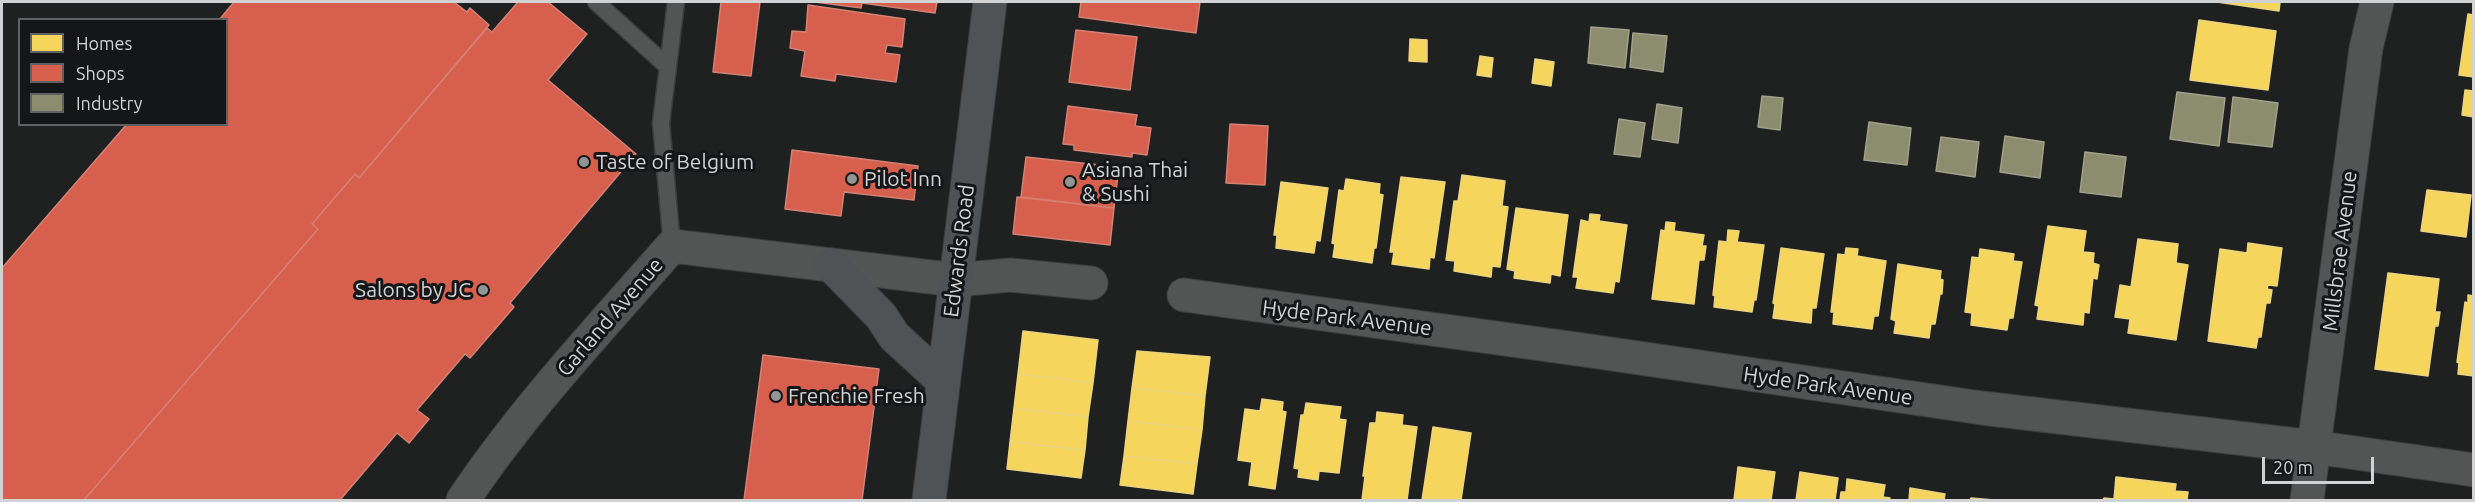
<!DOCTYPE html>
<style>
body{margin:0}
#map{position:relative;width:2475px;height:502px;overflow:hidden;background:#1f2020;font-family:Ubuntu,sans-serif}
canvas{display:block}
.frame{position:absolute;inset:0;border:3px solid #d1d2d3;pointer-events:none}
.legend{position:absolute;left:18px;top:18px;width:210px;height:108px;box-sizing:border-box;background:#141618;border:2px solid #606163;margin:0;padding:8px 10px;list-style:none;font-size:18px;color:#d1d2d3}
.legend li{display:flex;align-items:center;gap:12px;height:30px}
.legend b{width:30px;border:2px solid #606163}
.scale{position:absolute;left:2262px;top:457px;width:112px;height:27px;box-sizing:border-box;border:3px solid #d1d2d3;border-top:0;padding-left:8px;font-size:18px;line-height:21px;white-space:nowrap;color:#d1d2d3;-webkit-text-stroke:4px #141618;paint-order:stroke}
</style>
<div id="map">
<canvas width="2475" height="502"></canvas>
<div class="frame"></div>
<ul class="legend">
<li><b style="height:16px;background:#f6d55c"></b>Homes</li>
<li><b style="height:16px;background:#d6604d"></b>Shops</li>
<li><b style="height:16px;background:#8c8c6e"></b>Industry</li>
</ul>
<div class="scale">20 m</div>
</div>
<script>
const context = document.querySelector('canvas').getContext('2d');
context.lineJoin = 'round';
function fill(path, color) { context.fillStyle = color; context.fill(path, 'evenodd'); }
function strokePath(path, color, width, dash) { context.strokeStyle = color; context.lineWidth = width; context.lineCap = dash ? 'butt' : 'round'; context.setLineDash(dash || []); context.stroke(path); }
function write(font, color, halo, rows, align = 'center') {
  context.font = font + ' Ubuntu,sans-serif'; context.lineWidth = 6; context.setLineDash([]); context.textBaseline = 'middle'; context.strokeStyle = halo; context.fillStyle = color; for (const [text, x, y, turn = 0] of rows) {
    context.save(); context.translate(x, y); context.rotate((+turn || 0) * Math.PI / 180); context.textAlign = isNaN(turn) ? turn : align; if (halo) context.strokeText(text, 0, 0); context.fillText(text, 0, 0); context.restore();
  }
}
const homes = new Path2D(`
 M2217,2H2280L2279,11Z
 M2468,14L2474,15V77L2459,75Z
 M2199,20L2276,31L2268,90L2190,80Z
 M1410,39L1427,40V62L1409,61Z
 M1480,56L1493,58L1491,77L1477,75Z
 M1535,59L1554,62L1551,86L1532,83Z
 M2465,90L2474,91V117L2462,115Z
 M1462,175L1505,181L1502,206L1508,207L1500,267L1492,266L1491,277L1454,271L1455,261L1446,260L1454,201H1458Z
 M1401,177L1445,182L1434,258L1430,257L1429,269L1392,264L1394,252H1390Z
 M1346,179L1380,184L1379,194L1383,195L1376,248H1374L1372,263L1333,257L1335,244L1332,243L1339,190L1344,191Z
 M1281,182L1328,188L1320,241L1316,240L1314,253L1276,248L1277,235H1274Z
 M2427,190L2471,195L2466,237L2421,231Z
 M1516,208L1568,215L1560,276L1551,274L1550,283L1514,278L1515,271L1507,269Z
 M1590,214L1600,215L1599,221L1627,225L1619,282L1615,281L1613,293L1576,288L1578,277H1573L1581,220L1589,222Z
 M1666,222L1675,223L1674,231L1704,235L1702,246H1706L1704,260H1699L1694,304L1652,299L1661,230L1665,231Z
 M2048,226L2086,231L2083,252L2094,253L2093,263L2099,265L2097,279L2093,278L2089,313L2084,312L2083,325L2037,319L2039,306L2035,305Z
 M1728,230L1739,231L1737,242L1764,245L1756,300H1754L1752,312L1714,307L1715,296L1713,295L1719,241L1727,242Z
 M2138,239L2178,244L2176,263L2188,265L2176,340L2128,333L2130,319L2115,317L2120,285L2131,287Z
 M2248,243L2282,248L2277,286L2268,285L2267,289L2272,290L2270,303H2266L2261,337H2258L2256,348L2208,341L2220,249L2247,253Z
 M1781,248L1824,254L1816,308H1812L1811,323L1773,318L1775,304L1773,303Z
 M1846,248L1858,249L1857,256L1886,261L1878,316H1874L1872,329L1833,324L1834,312H1831L1838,254L1845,255Z
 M1980,249L2014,254L2013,261L2022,262L2013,318H2009L2007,330L1971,325L1972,313L1965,312L1972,257L1979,258Z
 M1898,264L1941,271L1940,279L1943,280L1942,294H1940L1935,324H1931L1929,338L1894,333L1896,321L1891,319Z
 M2388,273L2439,279L2435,312H2440L2438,326H2435L2428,376L2375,369Z
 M2468,295L2474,296V376L2458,374L2459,363L2457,362L2465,302L2468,303Z
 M1023,331L1098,340L1093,383L1018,374Z
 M1137,351L1210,357L1205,396L1132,388Z
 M1018,374L1093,383L1088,417L1014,408Z
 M1132,388L1205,396L1202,430L1128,421Z
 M1262,399L1283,402L1282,411L1286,412L1275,489L1249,485L1252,462L1238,460L1245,409L1260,411Z
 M1306,403L1341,407L1339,419L1346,420L1339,473L1319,471L1318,480L1298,477L1299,469L1294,468L1301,415H1304Z
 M1014,408L1088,417L1085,450L1010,442Z
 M1377,412L1403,415L1402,425L1417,427L1407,500H1362L1365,476H1363L1370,423H1376Z
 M1128,421L1202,430L1197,464L1124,456Z
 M1433,427L1471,433L1461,500H1422Z
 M1010,442L1085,450L1081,478L1007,469Z
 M1124,456L1197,464L1193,494L1120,485Z
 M1738,467L1775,472L1771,500H1734Z
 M1800,472L1838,478L1835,500H1796Z
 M2116,477L2176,484L2175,491L2188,492L2187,500H2103L2104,498L2114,499Z
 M1847,479L1885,485L1883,497L1890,498L1889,500H1840L1841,492H1846Z
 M1910,488L1945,494L1944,500H1909Z
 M1971,498L1994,500H1999H1970Z`);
fill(homes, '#f6d55c');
strokePath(homes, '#ebd480', 1.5);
const shops = new Path2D(`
 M234,2H454L467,12L470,8L489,25L359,178L355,174L312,224L318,229L84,500H2V268L127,124H226V20H219Z
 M518,2H548L587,34L548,80L636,154L510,303L514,307L470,358L465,354L417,410L429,419L409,443L397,433L340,500H84L318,229L312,224L355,174L359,178L487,28L492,32Z
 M721,2H760L751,76L713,72Z
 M815,2H937L935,13L862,3L861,8Z
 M1081,2H1200L1196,33L1079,17Z
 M808,5L905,19L902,47L887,45L885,53L900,55L896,82L836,74L835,81L801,76L805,51L790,48L792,31L806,32Z
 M1076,30L1137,37L1130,90L1069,82Z
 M1068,106L1137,115L1135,126L1151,128L1147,155L1132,153V157L1074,150V145L1063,144Z
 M1230,124L1268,126L1265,185L1226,183Z
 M792,150L918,166L914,200L844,192L841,216L785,209Z
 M1026,157L1119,167L1114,208L1021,197Z
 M1017,197L1114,208L1110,245L1013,234Z
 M763,355L879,369L862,500H744Z`);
fill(shops, '#d6604d');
strokePath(shops, '#d48275', 1.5);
const industry = new Path2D(`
 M1591,27L1629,30L1625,68L1588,63Z
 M1633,33L1667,36L1663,72L1630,67Z
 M2177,92L2225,98L2219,146L2170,139Z
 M1762,96L1783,98L1780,130L1758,127Z
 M2233,97L2278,103L2272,147L2228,142Z
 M1657,104L1682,108L1678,143L1652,139Z
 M1619,119L1645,123L1640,157L1614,154Z
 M1869,122L1911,128L1907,165L1864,160Z
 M2005,136L2044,142L2040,178L2000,172Z
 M1941,137L1979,142L1975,177L1936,171Z
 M2085,152L2126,157L2121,197L2080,192Z`);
fill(industry, '#8c8c6e');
strokePath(industry, '#a1a18c', 1.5);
const lane = new Path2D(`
 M596,2L667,66
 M672,246L661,123L676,2`);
const street = new Path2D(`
 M1184,295L1584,350L1982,408L2314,447L2474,470
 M463,500C524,409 600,328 672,246L956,280L1010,275L1091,283
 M2307,500L2366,48L2377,2`);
const secondary = new Path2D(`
 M831,265L881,316L894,336L943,381
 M929,500L990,2`);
strokePath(lane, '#3d3d3e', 19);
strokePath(street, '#3d3d3e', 35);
strokePath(secondary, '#3d3d3e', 35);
strokePath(lane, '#535454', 16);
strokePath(street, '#535454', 33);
strokePath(secondary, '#4f5356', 33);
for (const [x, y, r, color] of [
 [584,162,6,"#939494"],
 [852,179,6,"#939494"],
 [1070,182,6,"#939494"],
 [483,290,6,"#939494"],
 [776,396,6,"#939494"]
]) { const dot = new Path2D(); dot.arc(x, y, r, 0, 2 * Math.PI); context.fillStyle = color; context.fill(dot); strokePath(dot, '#141618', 2); }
write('21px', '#d1d2d3', '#141618', [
 ["Taste of Belgium",596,162],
 ["Asiana Thai",1082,170],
 ["& Sushi",1082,194],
 ["Pilot Inn",864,179],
 ["Salons by JC",471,290,"right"],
 ["Frenchie Fresh",788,396]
], 'left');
write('21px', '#d1d2d3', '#141618', [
 ["Edwards Road",959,251,-83],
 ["Millsbrae Avenue",2340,251,-83],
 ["Garland Avenue",610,317,-49],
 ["Hyde Park Avenue",1347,318,7],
 ["Hyde Park Avenue",1828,386,8]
]);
</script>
